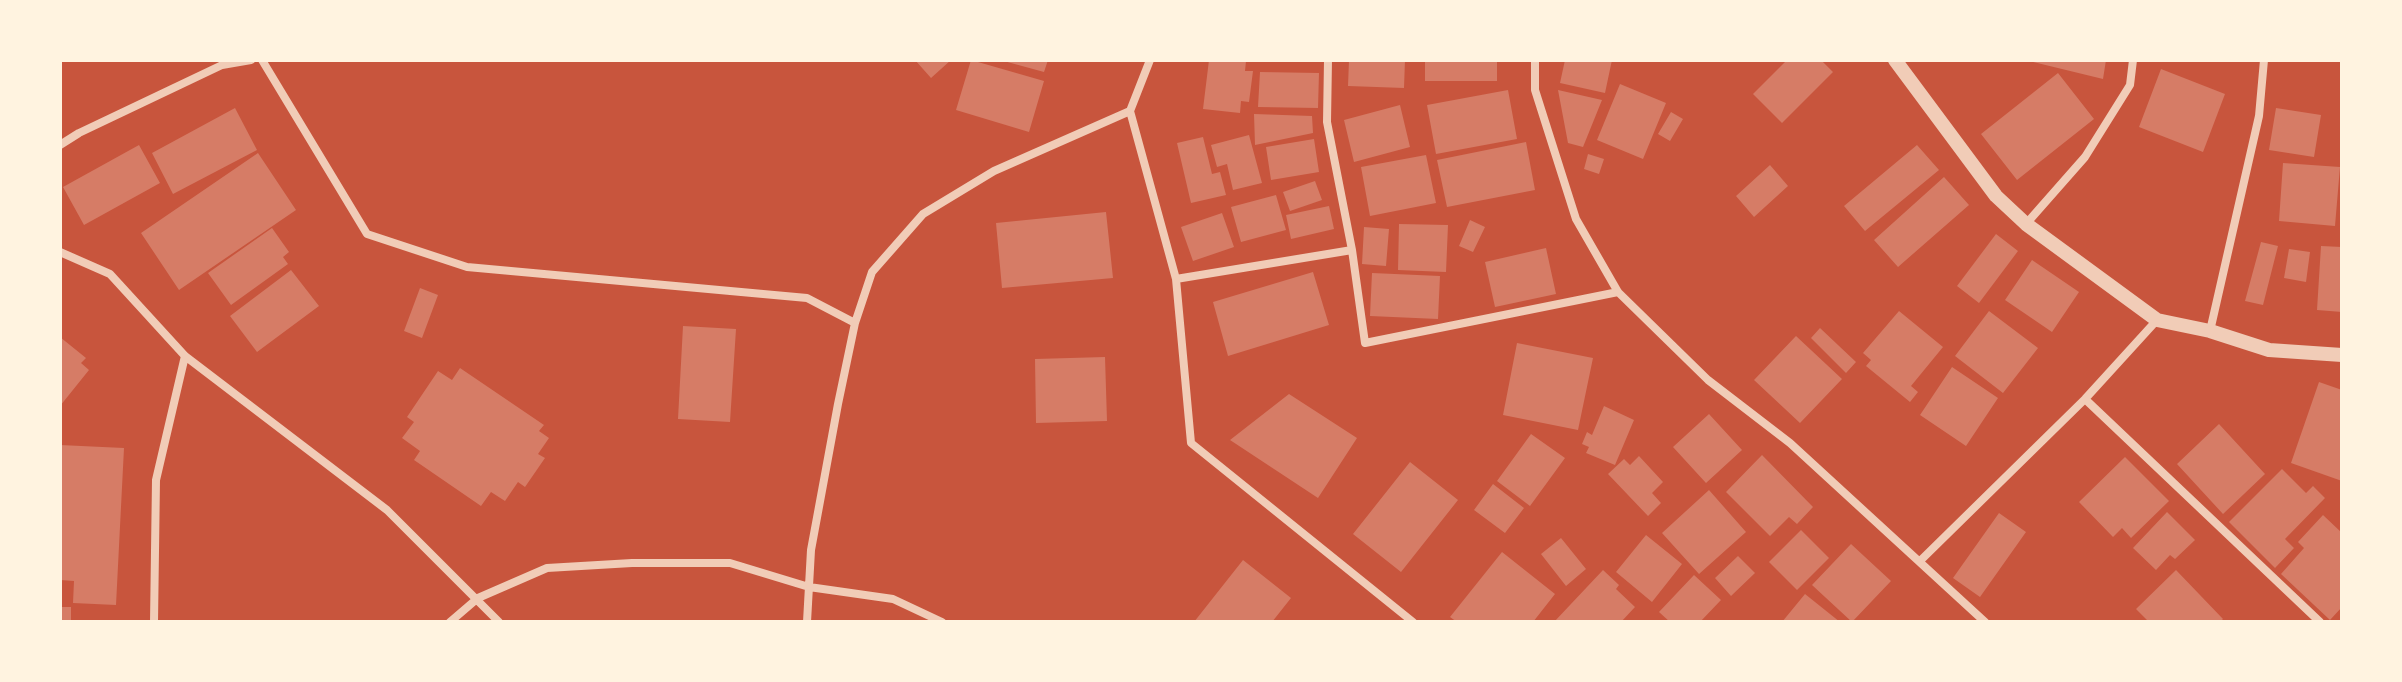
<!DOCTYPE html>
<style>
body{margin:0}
#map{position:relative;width:2402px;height:682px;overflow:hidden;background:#c8553d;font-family:"PT Sans Narrow",sans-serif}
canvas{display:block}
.frame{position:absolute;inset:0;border:62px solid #fff3e0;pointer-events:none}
</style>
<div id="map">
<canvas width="2402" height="682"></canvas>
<div class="frame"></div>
</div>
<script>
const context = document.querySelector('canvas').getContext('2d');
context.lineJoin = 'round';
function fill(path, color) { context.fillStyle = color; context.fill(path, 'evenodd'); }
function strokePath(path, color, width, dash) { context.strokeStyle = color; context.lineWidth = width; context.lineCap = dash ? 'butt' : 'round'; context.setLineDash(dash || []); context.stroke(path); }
fill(new Path2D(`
 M915,60H951L931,78Z
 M971,60L1044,81L1029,132L956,110Z
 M1000,60H1048L1044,72Z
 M1209,60L1246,61L1245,71H1253L1249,102L1241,101L1240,113L1203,109Z
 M1349,60H1405L1404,88L1348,86Z
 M1425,60H1497V81H1425Z
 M1565,60H1612L1605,93L1560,83Z
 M1787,60H1821L1833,72L1782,123L1753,94Z
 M2025,60H2106L2103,79Z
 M2161,69L2225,94L2203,152L2139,127Z
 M1260,72L1319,73L1318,108L1258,107Z
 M2058,73L2094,119L2017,180L1981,134Z
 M1620,84L1666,103L1643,159L1597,140Z
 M1508,90L1517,139L1436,154L1427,105Z
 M1558,90L1602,100L1583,147L1568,143Z
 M1400,105L1410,147L1354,162L1344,120Z
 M235,108L257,150L173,194L152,153Z
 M2276,108L2321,115L2314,157L2269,150Z
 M1671,112L1683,119L1670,141L1658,134Z
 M1254,114L1312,116L1313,133L1255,145Z
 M1249,135L1262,183L1233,190L1227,164L1217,167L1211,145Z
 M1203,137L1212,174L1220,172L1226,195L1191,203L1177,143Z
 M1314,139L1319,172L1271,180L1266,147Z
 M1526,142L1535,190L1447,207L1437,160Z
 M139,145L160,183L84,225L63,187Z
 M1917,145L1939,170L1865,231L1844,206Z
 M258,153L296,210L179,290L141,233Z
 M1588,154L1604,159L1599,174L1584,169Z
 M1426,155L1436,203L1370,216L1361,167Z
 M2283,163L2340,167L2335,226L2279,221Z
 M1770,165L1788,186L1754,217L1736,196Z
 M1944,177L1969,205L1898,267L1874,240Z
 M1315,181L1322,200L1290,211L1283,192Z
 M1276,195L1286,230L1241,242L1231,207Z
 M1329,206L1334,229L1291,239L1286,215Z
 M1106,212L1113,278L1002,288L996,223Z
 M1222,213L1234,247L1193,261L1181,227Z
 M1470,220L1485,227L1473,252L1459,246Z
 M1399,224L1448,225L1446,272L1398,270Z
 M1364,227L1389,229L1386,266L1362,264Z
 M272,228L289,252L283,257L288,264L231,305L208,273Z
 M1996,234L2018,251L1979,303L1957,286Z
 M2261,242L2278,246L2263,305L2245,301Z
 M2321,246L2342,247V312L2317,310Z
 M1546,248L1556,294L1495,307L1485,262Z
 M2289,249L2310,252L2306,282L2284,278Z
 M2032,260L2079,292L2052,332L2005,300Z
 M291,270L319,306L257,352L230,316Z
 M1313,272L1329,325L1228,356L1213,302Z
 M1372,273L1440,276L1438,319L1370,316Z
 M420,288L438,295L422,338L404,331Z
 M1899,311L1943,347L1911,386L1918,392L1910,402L1866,366L1871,360L1863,353Z
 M1989,311L2038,348L2003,393L1955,356Z
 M683,326L736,329L730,422L678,419Z
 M1820,328L1856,362L1846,373L1811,338Z
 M1796,336L1842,379L1800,423L1754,380Z
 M60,337L86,358L81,363L89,370L60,406Z
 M1517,343L1593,358L1578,430L1503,415Z
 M1105,357L1107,421L1036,423L1035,359Z
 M1952,367L1998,398L1966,446L1920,415Z
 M460,368L544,425L539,431L549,438L538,454L545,458L525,487L518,482L505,501L491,492L481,506L414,460L420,451L402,438L414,422L407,417L438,371L452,380Z
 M2319,382L2342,390V481L2291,463Z
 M1289,394L1357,438L1318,498L1230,440Z
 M1604,406L1634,420L1615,465L1586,453L1589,447L1582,444L1587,432L1592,435Z
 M1709,414L1742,450L1706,483L1673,447Z
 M2219,424L2265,474L2223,514L2177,464Z
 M1531,434L1565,458L1530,506L1497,481Z
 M60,445L124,448L116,605L73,603L74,581L60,580Z
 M1762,455L1813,507L1797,524L1789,517L1770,536L1726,492Z
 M1639,456L1663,482L1652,493L1661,503L1648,516L1608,474L1624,459L1630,465Z
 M2125,457L2169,501L2131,538L2122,528L2113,537L2079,502Z
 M1410,462L1458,500L1401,572L1353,534Z
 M2282,469L2306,493L2313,486L2325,498L2285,539L2294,548L2275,568L2229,522Z
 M1493,484L1524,508L1505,533L1474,510Z
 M1709,490L1746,532L1699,574L1662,533Z
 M2167,512L2195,540L2175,559L2170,555L2156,570L2133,548Z
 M1999,513L2026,532L1980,597L1953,578Z
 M2323,515L2342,533V607L2330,620L2281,574L2304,548L2298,542Z
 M1801,530L1829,558L1797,590L1769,562Z
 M1646,535L1682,564L1652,602L1616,572Z
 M1561,538L1586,569L1566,586L1541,554Z
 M1851,544L1891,581L1852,622L1812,585Z
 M1502,552L1555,594L1533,622H1457L1450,617Z
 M1738,556L1755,573L1731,596L1715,578Z
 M1243,560L1291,598L1272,622H1194Z
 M1603,570L1619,585L1616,589L1635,607L1621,622H1554Z
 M2176,570L2223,619L2220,622H2149L2136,609Z
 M1694,575L1721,600L1700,622H1670L1659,612Z
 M1805,594L1840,622H1782Z
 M60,607H71V622H60Z`), '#d67c66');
strokePath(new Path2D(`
 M262,60L367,234L467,267L807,298L855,323
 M1150,60L1130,111L1176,279L1191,443L1413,622
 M1328,60L1327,122L1352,250L1365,343L1618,292
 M1535,60V90L1576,219L1618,292L1708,380L1790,443L1985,622
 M60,145L79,133L222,65L251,60
 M2026,224L2085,157L2130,85L2133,60
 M60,252L110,274L185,356L387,510L499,622
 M1176,279L1352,250
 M2210,331L2259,116L2264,60
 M2085,399L2320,622
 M1921,560L2085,399L2157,320
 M154,622L156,480L185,356
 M450,622L478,598L547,568L632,563H730L809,587L893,599L942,622
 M807,622L811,550L838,404L855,323L872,272L923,214L994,171L1130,111`), '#f1ccb7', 8);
strokePath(new Path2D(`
 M1895,60L1996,196L2026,224L2157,320L2210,331L2269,350L2342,355`), '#f1ccb7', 14);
</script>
